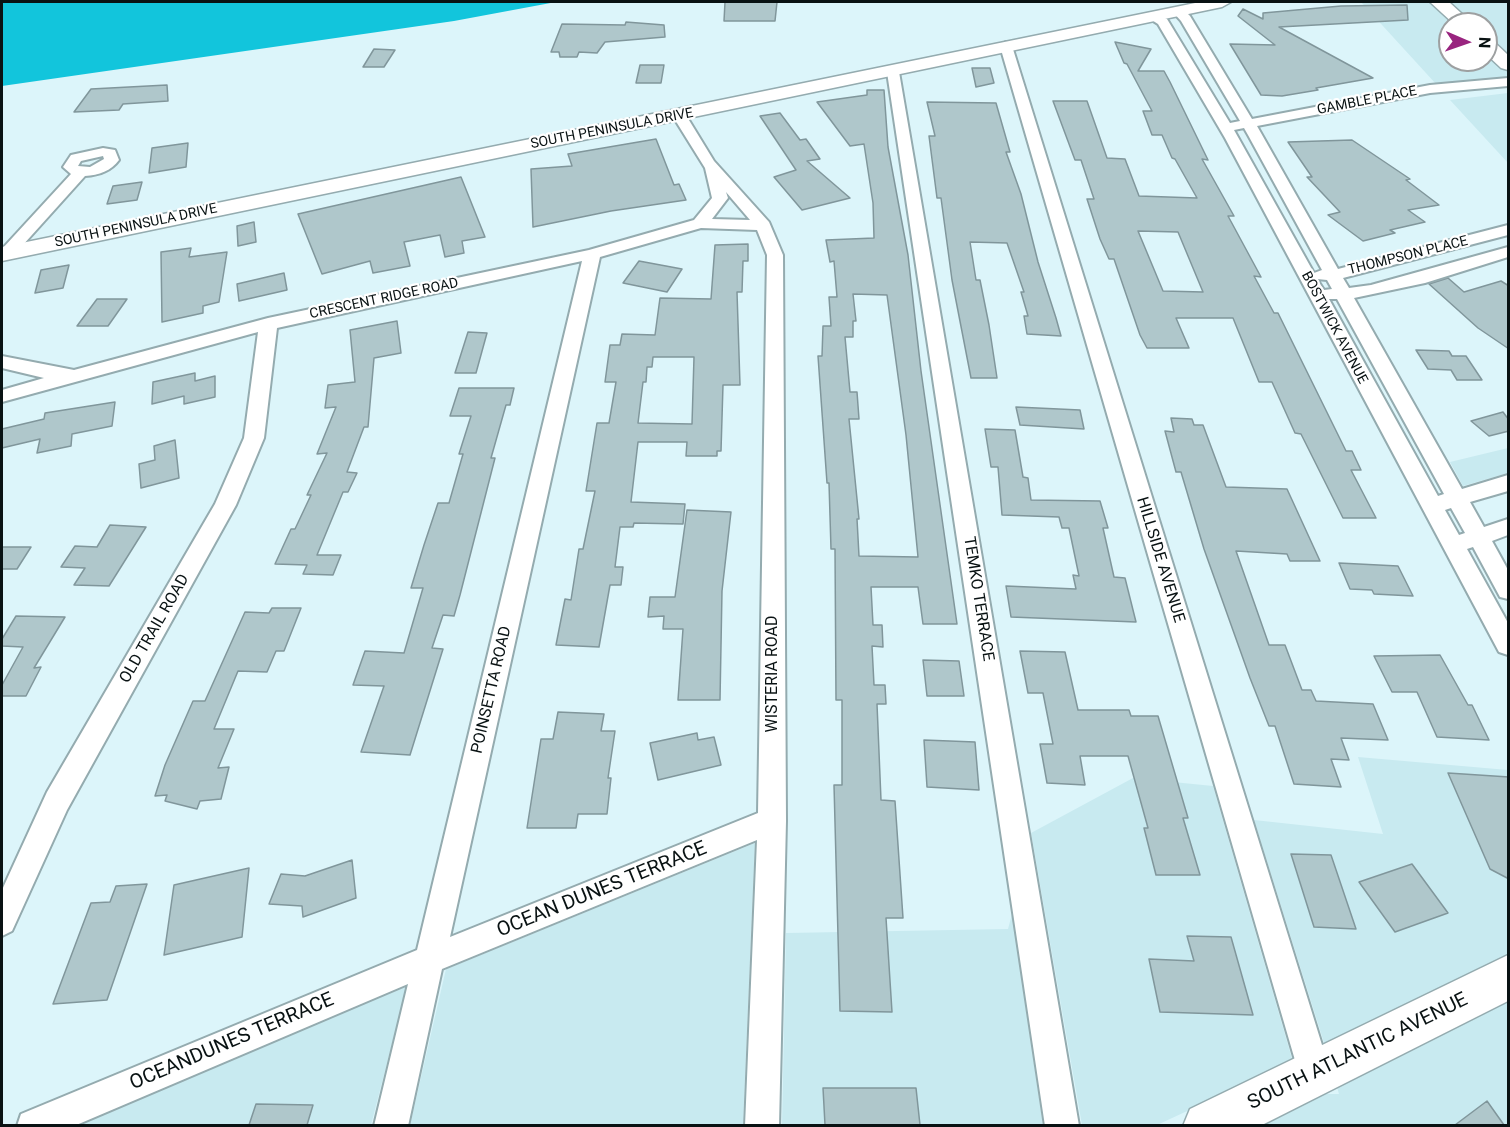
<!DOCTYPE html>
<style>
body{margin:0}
#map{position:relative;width:1510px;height:1127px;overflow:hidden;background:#dcf5fa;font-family:Roboto,sans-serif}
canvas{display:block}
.frame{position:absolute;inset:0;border:3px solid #091213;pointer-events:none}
.north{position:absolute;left:1438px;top:12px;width:60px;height:60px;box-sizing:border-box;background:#fff;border:2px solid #9da0a1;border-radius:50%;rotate:92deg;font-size:16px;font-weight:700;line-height:24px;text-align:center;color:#091213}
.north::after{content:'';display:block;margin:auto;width:21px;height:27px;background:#99247f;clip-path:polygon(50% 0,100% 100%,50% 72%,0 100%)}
</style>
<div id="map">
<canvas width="1510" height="1127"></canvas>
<div class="frame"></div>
<div class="north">N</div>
</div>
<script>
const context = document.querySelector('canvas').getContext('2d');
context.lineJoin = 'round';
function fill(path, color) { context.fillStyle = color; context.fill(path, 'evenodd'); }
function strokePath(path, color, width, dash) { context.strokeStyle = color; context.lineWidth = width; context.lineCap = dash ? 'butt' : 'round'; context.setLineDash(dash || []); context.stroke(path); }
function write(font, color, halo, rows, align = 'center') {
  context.font = font + ' Roboto,sans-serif'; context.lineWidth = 4.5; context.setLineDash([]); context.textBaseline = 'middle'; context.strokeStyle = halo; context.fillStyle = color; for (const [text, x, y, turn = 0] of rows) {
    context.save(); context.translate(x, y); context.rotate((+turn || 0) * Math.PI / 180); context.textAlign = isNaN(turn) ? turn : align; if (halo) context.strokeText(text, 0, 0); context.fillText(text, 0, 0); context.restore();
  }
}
fill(new Path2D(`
 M1361,2H1433L1457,24H1450V60H1486V50L1508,71V78L1436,84Z
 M1446,2H1508V58L1486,37V24H1471Z
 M1508,93V163L1450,100Z
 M1508,448V473L1463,486L1450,462Z
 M1358,757L1508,770V955L1325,1046L1254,820L1383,834Z
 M1133,778L1213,786L1293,1062L1157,1125H1082L1031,833Z
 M755,843L743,1125H410L446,969Z
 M1012,914L1043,1125L782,1126L786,933L1008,929Z
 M407,986L371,1125H77Z
 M1508,999V1125L1258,1126L1325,1094H1339L1337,1087Z`), '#c8eaf0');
fill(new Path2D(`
 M2,2H556L454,21L2,86Z`), '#12c5dc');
const building = new Path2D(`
 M725,2H777L775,21H724Z
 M1407,5L1408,20L1279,27L1373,78L1316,88L1318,90L1282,96L1261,95L1230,44L1275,45L1238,16L1243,9L1263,19V13L1341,6Z
 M626,22L664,25L665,37L605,42L597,53L579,52L577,57H560L559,52H551L562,24L625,25Z
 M1115,42L1151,49L1138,71H1164L1170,82L1208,160L1202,159L1234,216H1228L1261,277L1254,276L1274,313H1278L1346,451H1352L1361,470H1351L1376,518H1343L1301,434L1295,433L1272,382H1259L1233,318H1176L1189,348H1147L1140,335L1114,259H1109L1100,239L1087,199H1094L1081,160H1075L1053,101H1087L1107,158L1125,159L1139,196L1197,198L1175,159L1172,158L1162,135H1152L1143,111H1152L1127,64L1124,63ZM1138,231L1178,232L1203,292L1163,291Z
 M374,49L395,50L384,67H363Z
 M640,65H664L661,83H636Z
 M972,68H990L994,83L976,87Z
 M167,85L168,101L123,104L119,110L74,112L91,89Z
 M867,90H884L888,147L908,255L921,371L957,624H923L918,587H871L873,625H882L883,647L872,646L874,685H885L886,704H877L881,800L895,801L903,918H886L892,1012L840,1011L834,785H842V700H836L835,549H831L829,483H827L818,356H822L823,326H831L829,297H837L834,261L830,262L826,240L874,238L873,203L864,144L850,146L817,102L867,95ZM853,294L887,295L906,435L918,557L859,556L857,519H859L849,419H859L857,392H850L845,337H853V321H856Z
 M927,102L996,103L1010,152H1006L1021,194L1038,262L1056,318L1061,336L1027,334L1024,316H1028L1021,292H1024L1007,243L970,242L976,280H980L989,325L997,378H971L952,280L941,198H937L929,136H935Z
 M780,113L800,140L806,139L820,159L807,161L850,198L802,210L774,177L796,170L760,116Z
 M656,139L674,185L679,184L686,200L611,211L533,227L531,169L572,166L568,154Z
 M1352,140L1410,179L1406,180L1439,205L1408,210L1425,222L1390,230L1395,233L1363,241L1328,215L1340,212L1307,177H1312L1288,142Z
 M188,143L186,167L149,173L152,148Z
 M461,177L485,237L462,241L464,253L445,257L440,235L404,242L410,266L373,273L370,261L322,274L298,214Z
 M142,182L137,200L107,204L113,186Z
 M254,222L256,242L238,246L237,226Z
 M748,244V261H743L742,292H737L740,385H723L721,451H717V456H686L687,442H638L631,502L685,504L683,524L634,523L633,527H620L615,567H623L621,585H610L599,647L556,645L565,599L571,600L579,549H583L595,491H586L597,423H609L616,382H605L610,345H620L622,334L655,335L660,298L711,299L715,245ZM653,357H694L692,424L638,423L643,382H646L647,367H652Z
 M191,248L189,257L227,252L219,302L203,306V313L162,322L161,252Z
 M639,261L682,269L667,292L623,283Z
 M69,265L63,288L35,293L41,270Z
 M284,273L287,290L239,301L237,284Z
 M1448,278L1464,292L1501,281L1509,286V349L1478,328L1429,284Z
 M97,299H127L108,326H77Z
 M397,321L401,353L374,358L368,427H364L347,472L357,473L348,492H343L317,555H341L333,575L303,574L307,565L275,564L291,529H295L311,495H307L327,453L317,454L336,407L325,408L328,385L355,382L350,330Z
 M468,332L487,333L476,373H455Z
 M1416,350L1449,351L1452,356H1466L1482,380H1457L1451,370L1428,369Z
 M195,373V381L215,376V397L184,404V396L152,404L153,382Z
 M459,388H514L510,405H506L491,458H495L460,595L454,616L443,615L432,648L443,649L410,755L361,752L384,686L353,685L365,651L404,653L423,588H411L424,545L438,503H449L463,454H459L471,416H450Z
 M115,402L112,426L72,434L71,446L37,453L40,439L2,448V429L44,419L45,413Z
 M1016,407L1080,410L1084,429L1020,425Z
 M1503,412L1509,420V431L1489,436L1471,421Z
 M1171,418L1192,419L1194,425H1203L1226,487L1287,489L1320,561H1290L1287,554L1236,551L1269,645H1285L1302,690H1311L1316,701L1373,704L1388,740L1341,738L1349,760L1331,759L1341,787L1294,784L1275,726H1269L1250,678L1204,549L1181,472H1176L1165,431L1174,432Z
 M985,429L1015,430L1023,477L1028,478L1031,500L1100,501L1108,528H1103L1114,577L1125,578L1136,622L1011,617L1006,586L1076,589L1073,575L1079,576L1069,528H1062L1059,517L1002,515L998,467H991Z
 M175,440L179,478L141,488L139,464L155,460L154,446Z
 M687,510L731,512L722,591L720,700H678L683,629H663L664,616L648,617L650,597H675Z
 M110,525L146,527L109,586L74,585L85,568L61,567L75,546L97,547Z
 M2,547H31L17,569H2Z
 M1339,563L1398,566L1413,596L1374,594L1372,590L1350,589Z
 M272,608H301L284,651H276L267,672L238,671L214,729H234L218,768L229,767L221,799L200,801L197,809L165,801L167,795L155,796L165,765L193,701H205L245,612L269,613Z
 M16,616L65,617L34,668L41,667L26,696H2V685L23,647L2,646V639Z
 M1020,651L1065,652L1078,710H1129L1131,716H1158L1188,818H1183L1200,875H1156L1144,828H1148L1128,756H1080L1085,785L1047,783L1040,744H1053L1043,693H1028Z
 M1440,655L1468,705H1472L1489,740L1437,737L1417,692H1392L1374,656Z
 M923,660L959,661L964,696H927Z
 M558,712L604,714L601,731H615L608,778H611L607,814H578L576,828H527L541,739H553Z
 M697,733L698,740L714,737L721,765L658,780L650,743Z
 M924,740L975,742L979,790L927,787Z
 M1448,773L1509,777V879L1490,869Z
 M1291,854L1331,855L1356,929L1314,927Z
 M352,860L356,898L303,917L302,906L269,904L281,874L305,876Z
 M1412,864L1448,913L1395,932L1359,882Z
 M249,868L242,937L164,955L174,885Z
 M147,884L107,1000L53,1004L91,903L110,902L116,886Z
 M1187,936L1231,937L1253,1015L1160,1012L1149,959L1194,961Z
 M823,1088H916L920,1125H825Z
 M1487,1101L1504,1125H1455Z
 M256,1104L313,1105L307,1125H249Z`);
fill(building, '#afc7cb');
strokePath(building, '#80969b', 1.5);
const street = new Path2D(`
 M1174,8H1182L1190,16L1252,119L1430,85L1508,78V86L1430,93L1257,126L1338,269L1508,225V235L1343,278L1349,288L1371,285L1508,247V257L1425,283L1354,298L1462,489L1508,475V491L1470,502L1484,527L1508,519V535L1492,541L1508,570V599L1500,597L1473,547L1467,549L1508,623V655L1499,652L1225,138L1158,24L1147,17L1153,13L1167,19L1230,123L1240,121L1181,21L1172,11ZM1244,128L1248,135L1322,270L1314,273L1234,130ZM1317,279L1327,280L1332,289L1324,290ZM1329,299H1337L1444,494L1438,496ZM1451,508L1465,533L1459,535L1445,510Z
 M1006,42L1012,46L1331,1074L1326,1085L1315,1090L1304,1085L1299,1074L1000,46Z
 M893,68L899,72L1079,1126H1045L887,72Z
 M679,111L684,112L714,161L769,222L783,255L786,821L779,1126H745L757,840L442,969L408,1126H374L408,984L74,1126H17L21,1114L417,950L582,261L277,328L264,438L236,505L67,810L12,931L2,936V890L47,792L215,504L244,438L258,332L2,402V390L44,378L2,368V356L74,370L268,318L589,250L694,220L712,198L705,168L672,115ZM726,192L750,220L712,219L728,198ZM701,228L757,230L767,255L758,813L450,937L600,257Z
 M103,148L115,150L119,160C111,171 99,175 85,176L13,256L2,257V249L71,174L63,167L71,155ZM103,156L104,159L90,167L78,166L81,161Z`);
const secondary = new Path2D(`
 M1200,2H1231L1222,7L2,261V247Z
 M1430,2H1449L1473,24H1454Z
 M1486,39L1492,40L1508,55V70L1501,68L1486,54Z`);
const primary = new Path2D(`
 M1508,955V1001L1260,1126H1183L1190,1109Z`);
strokePath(street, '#94abaf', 4);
strokePath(secondary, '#94abaf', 3);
strokePath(primary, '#94abaf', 3);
fill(street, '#fff');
fill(secondary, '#fff');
fill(primary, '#fff');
write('14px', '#091213', '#fff', [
 ["GAMBLE PLACE",1367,101,-11],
 ["SOUTH PENINSULA DRIVE",612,129,-11],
 ["SOUTH PENINSULA DRIVE",136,226,-12],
 ["THOMPSON PLACE",1408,256,-14],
 ["CRESCENT RIDGE ROAD",384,299,-12],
 ["BOSTWICK AVENUE",1334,328,62]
]);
write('16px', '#091213', '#fff', [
 ["HILLSIDE AVENUE",1160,560,73],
 ["TEMKO TERRACE",978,599,81],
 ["OLD TRAIL ROAD",155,629,-60],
 ["WISTERIA ROAD",773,674,-90],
 ["POINSETTA ROAD",492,690,-77]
]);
write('20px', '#091213', '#fff', [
 ["OCEAN DUNES TERRACE",602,890,-22],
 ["OCEANDUNES TERRACE",232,1042,-23],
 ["SOUTH ATLANTIC AVENUE",1358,1052,-26]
]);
</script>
